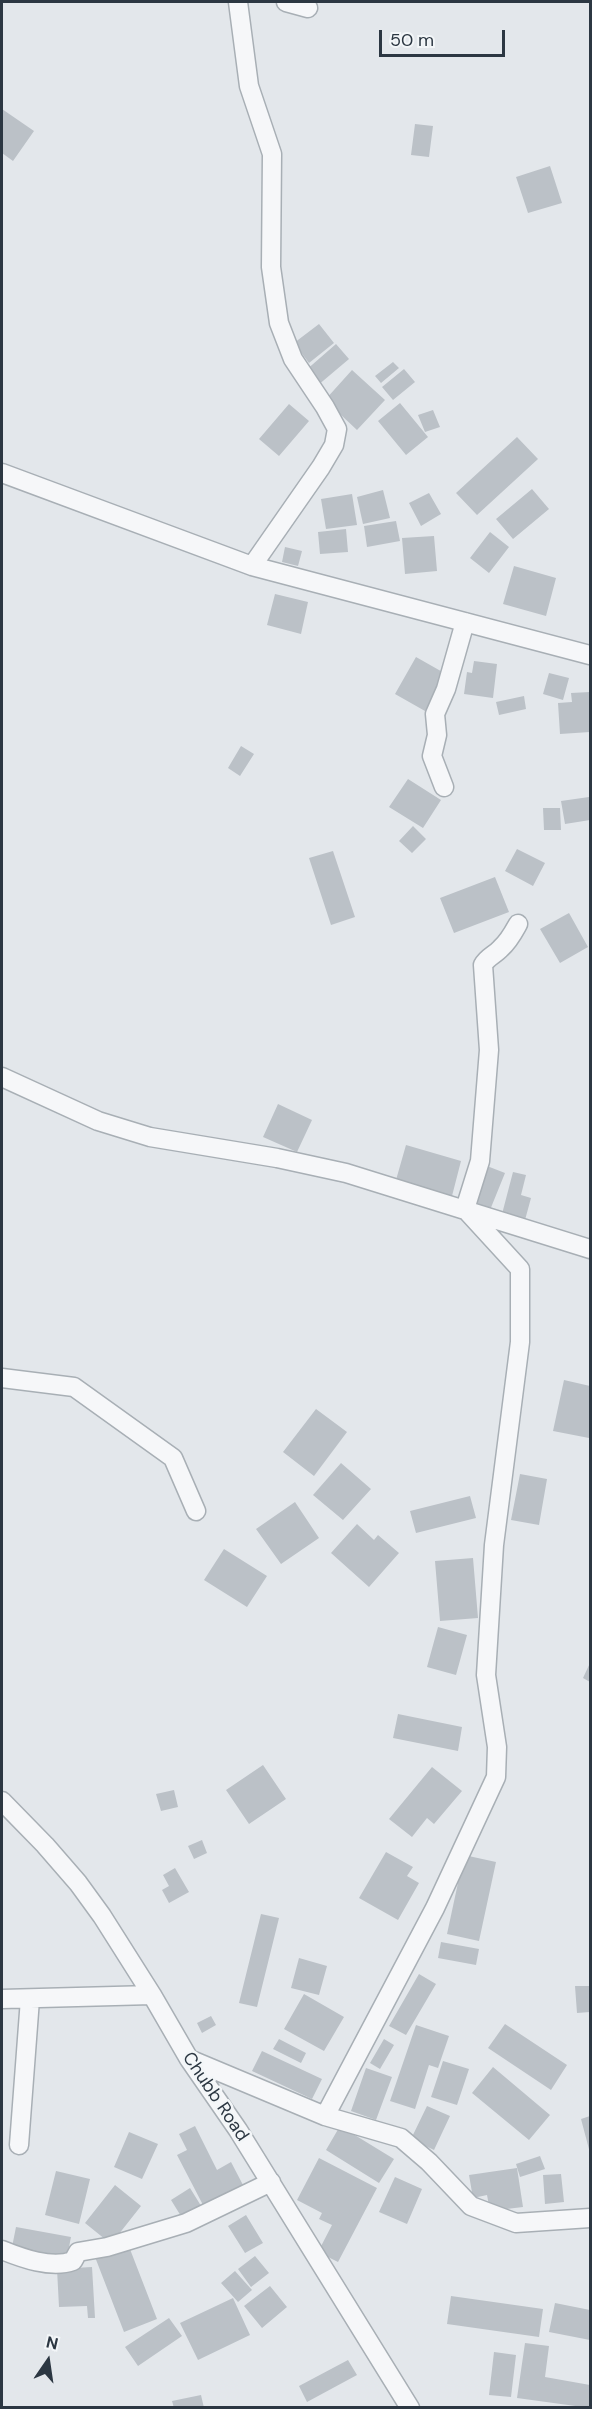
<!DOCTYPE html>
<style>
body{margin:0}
#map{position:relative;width:592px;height:2409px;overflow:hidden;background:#e3e7eb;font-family:"DM Sans",sans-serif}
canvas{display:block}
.frame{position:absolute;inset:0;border:3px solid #2c3742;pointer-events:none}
.north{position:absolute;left:18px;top:2331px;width:60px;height:60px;-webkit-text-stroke:4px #f3f6f8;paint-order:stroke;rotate:13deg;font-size:16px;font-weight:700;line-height:24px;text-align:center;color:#2c3742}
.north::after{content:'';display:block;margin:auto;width:21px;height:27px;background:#2c3742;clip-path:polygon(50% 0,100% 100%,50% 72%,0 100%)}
.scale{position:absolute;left:379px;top:30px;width:126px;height:27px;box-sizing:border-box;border:3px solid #2c3742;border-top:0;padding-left:8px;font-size:18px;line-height:21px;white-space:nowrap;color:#2c3742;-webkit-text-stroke:4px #f3f6f8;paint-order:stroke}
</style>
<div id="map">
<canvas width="592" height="2409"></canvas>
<div class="frame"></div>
<div class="north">N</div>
<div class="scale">50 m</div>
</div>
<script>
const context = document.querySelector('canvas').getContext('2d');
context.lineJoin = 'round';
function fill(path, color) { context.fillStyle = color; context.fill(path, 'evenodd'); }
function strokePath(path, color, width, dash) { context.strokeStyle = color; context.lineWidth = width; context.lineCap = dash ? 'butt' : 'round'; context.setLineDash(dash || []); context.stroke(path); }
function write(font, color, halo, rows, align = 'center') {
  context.font = font + ' "DM Sans",sans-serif'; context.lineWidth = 5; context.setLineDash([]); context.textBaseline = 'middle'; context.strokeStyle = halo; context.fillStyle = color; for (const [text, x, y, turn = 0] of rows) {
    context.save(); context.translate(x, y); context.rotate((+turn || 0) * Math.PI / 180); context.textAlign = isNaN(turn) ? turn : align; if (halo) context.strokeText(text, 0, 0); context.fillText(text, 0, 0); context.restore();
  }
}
fill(new Path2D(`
 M2,109L34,131L13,161L2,153Z
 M415,124L433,126L429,157L411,155Z
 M550,166L562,203L528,213L516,177Z
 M319,324L334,343L309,363L294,343Z
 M336,344L349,359L317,386L305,371Z
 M393,362L399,368L381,383L375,376Z
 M404,369L415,382L393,400L382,387Z
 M352,370L385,400L357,430L325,400Z
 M400,403L428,437L406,455L378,421Z
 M289,404L309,421L279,456L259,439Z
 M433,410L440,427L425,432L418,415Z
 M517,437L538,459L477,515L456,493Z
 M532,489L549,509L513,539L496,519Z
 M383,490L390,518L363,524L357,497Z
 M429,493L441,514L421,526L409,503Z
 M352,494L357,525L326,529L321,499Z
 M396,521L400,541L367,547L364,526Z
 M346,529L348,552L320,554L318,532Z
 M490,532L509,547L489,573L470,558Z
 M434,536L437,571L405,574L402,538Z
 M285,547L302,551L298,566L282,562Z
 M514,566L556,578L546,616L503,604Z
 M275,594L308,602L301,634L267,625Z
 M416,657L446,674L425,711L395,694Z
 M474,661L497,664L493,698L464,694L467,672L472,673Z
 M549,673L569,678L563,700L543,694Z
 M590,692V732L560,734L558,703L572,702L571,693Z
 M524,696L526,709L499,715L496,702Z
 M241,746L254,754L240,776L228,768Z
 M408,779L441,800L423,828L389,807Z
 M589,797L590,820L565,824L561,801Z
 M543,808H560L561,830H544Z
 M413,826L426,839L412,853L399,841Z
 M517,849L545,863L533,886L505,871Z
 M333,851L355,917L331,925L309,858Z
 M495,877L509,912L454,933L440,898Z
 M569,913L588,947L560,963L540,929Z
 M278,1104L312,1120L297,1152L263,1137Z
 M406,1145L461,1161L452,1196L396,1180Z
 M487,1166L505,1173L490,1210L472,1203Z
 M513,1172L526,1175L521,1195L531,1198L525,1220L502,1214Z
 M564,1380L590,1386L589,1438L553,1431Z
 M316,1409L347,1432L314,1476L283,1452Z
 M341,1463L371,1489L343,1520L313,1495Z
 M520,1474L547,1479L539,1525L511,1520Z
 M470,1496L476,1518L416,1533L410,1511Z
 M295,1502L319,1538L281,1564L256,1529Z
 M357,1524L374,1540L378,1535L399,1553L369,1587L331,1553Z
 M224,1549L267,1576L247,1607L204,1580Z
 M473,1558L478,1618L440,1621L435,1561Z
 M438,1627L467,1635L456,1675L427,1667Z
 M590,1663V1682L583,1678Z
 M398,1714L462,1727L458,1751L393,1738Z
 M263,1765L286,1799L249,1824L226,1790Z
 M432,1767L462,1791L434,1824L427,1818L412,1837L389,1819Z
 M174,1790L178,1807L161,1811L156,1794Z
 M202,1840L207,1853L194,1859L188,1846Z
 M386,1852L413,1867L407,1876L419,1883L398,1920L359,1898Z
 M464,1855L496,1862L479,1941L447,1934Z
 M175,1868L189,1892L169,1903L162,1890L169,1886L163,1875Z
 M261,1914L279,1918L257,2007L239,2003Z
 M441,1942L479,1949L476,1965L438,1958Z
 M299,1958L327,1966L319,1995L291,1988Z
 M419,1974L436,1984L406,2035L389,2026Z
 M575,1986H590V2012L577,2013Z
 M304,1994L344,2017L324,2051L284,2029Z
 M211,2016L216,2025L202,2033L197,2023Z
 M505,2024L567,2065L551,2090L488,2048Z
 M416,2025L449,2036L438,2068L429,2065L415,2109L390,2101Z
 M279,2039L306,2053L301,2063L273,2049Z
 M384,2039L394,2045L380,2069L370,2063Z
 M262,2051L322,2079L312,2099L252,2071Z
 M443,2061L469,2069L457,2105L431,2097Z
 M493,2067L550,2115L529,2140L472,2093Z
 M366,2068L392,2077L376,2120L351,2111Z
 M427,2106L450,2116L434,2150L411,2139Z
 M590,2116V2153L581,2119Z
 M195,2126L217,2170L231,2162L243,2185L203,2205L177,2155L187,2150L179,2134Z
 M340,2126L394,2159L379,2183L326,2150Z
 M129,2132L158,2144L142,2179L114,2167Z
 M540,2156L545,2169L520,2177L516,2164Z
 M319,2158L377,2188L338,2262L318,2252L332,2225L319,2219L322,2213L297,2200Z
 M517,2168L523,2207L490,2211L487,2195L473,2198L469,2175Z
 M56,2171L90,2179L79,2224L45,2215Z
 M561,2174L564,2202L545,2204L543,2175Z
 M395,2177L422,2189L407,2224L379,2212Z
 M115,2185L141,2206L111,2244L85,2223Z
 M190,2188L203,2209L184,2221L171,2200Z
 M246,2215L263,2243L245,2253L228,2226Z
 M16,2227L71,2237L66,2262L11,2252Z
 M128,2244L157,2319L124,2332L95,2257Z
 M255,2256L269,2273L251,2287L238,2269Z
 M92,2267L95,2318H88L87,2306L59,2307L57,2269Z
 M235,2271L252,2290L238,2302L221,2283Z
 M270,2286L287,2307L262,2328L244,2306Z
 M451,2296L543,2309L539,2337L447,2324Z
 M233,2298L250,2335L198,2360L180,2323Z
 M555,2303L590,2310V2340L549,2332Z
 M169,2318L182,2336L138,2366L125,2347Z
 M525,2343L549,2346L545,2377L590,2385V2408L517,2398Z
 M494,2352L516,2355L511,2397L489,2395Z
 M348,2360L357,2375L307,2402L299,2386Z
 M201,2395L204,2408H174L172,2401Z`), '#bbc1c7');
const minor = new Path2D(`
 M238,2L249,86L272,154L271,267L279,323L293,359L325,407L337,429L334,445L321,467L252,566
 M286,2L308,8
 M2,473L252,566L590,655
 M444,787L432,756L437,735L435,714L446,689L465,622
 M2,1077L98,1121L150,1137L277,1158L346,1173L590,1249
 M465,1209L480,1161L489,1050L483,965C487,957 495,955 501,948C509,941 513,933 518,924
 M2,1378L74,1387L173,1458L196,1511
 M2,1801L45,1845L78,1883L102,1916L152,1995L189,2059L238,2130L410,2408
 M2,1999L152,1995
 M189,2059L325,2116L401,2138L429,2162L471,2206L516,2223L590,2218
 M325,2116L435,1908L496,1777L497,1747L486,1675L494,1545L520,1342V1269L465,1209
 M19,2145L30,1999
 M2,2250C22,2258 51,2269 73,2261L78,2252L107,2247L186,2223L271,2182`);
strokePath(minor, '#a8afb5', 21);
strokePath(minor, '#f6f7f9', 18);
write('18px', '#2c3742', '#f3f6f8', [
 ["Chubb Road",215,2097,56]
]);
</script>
